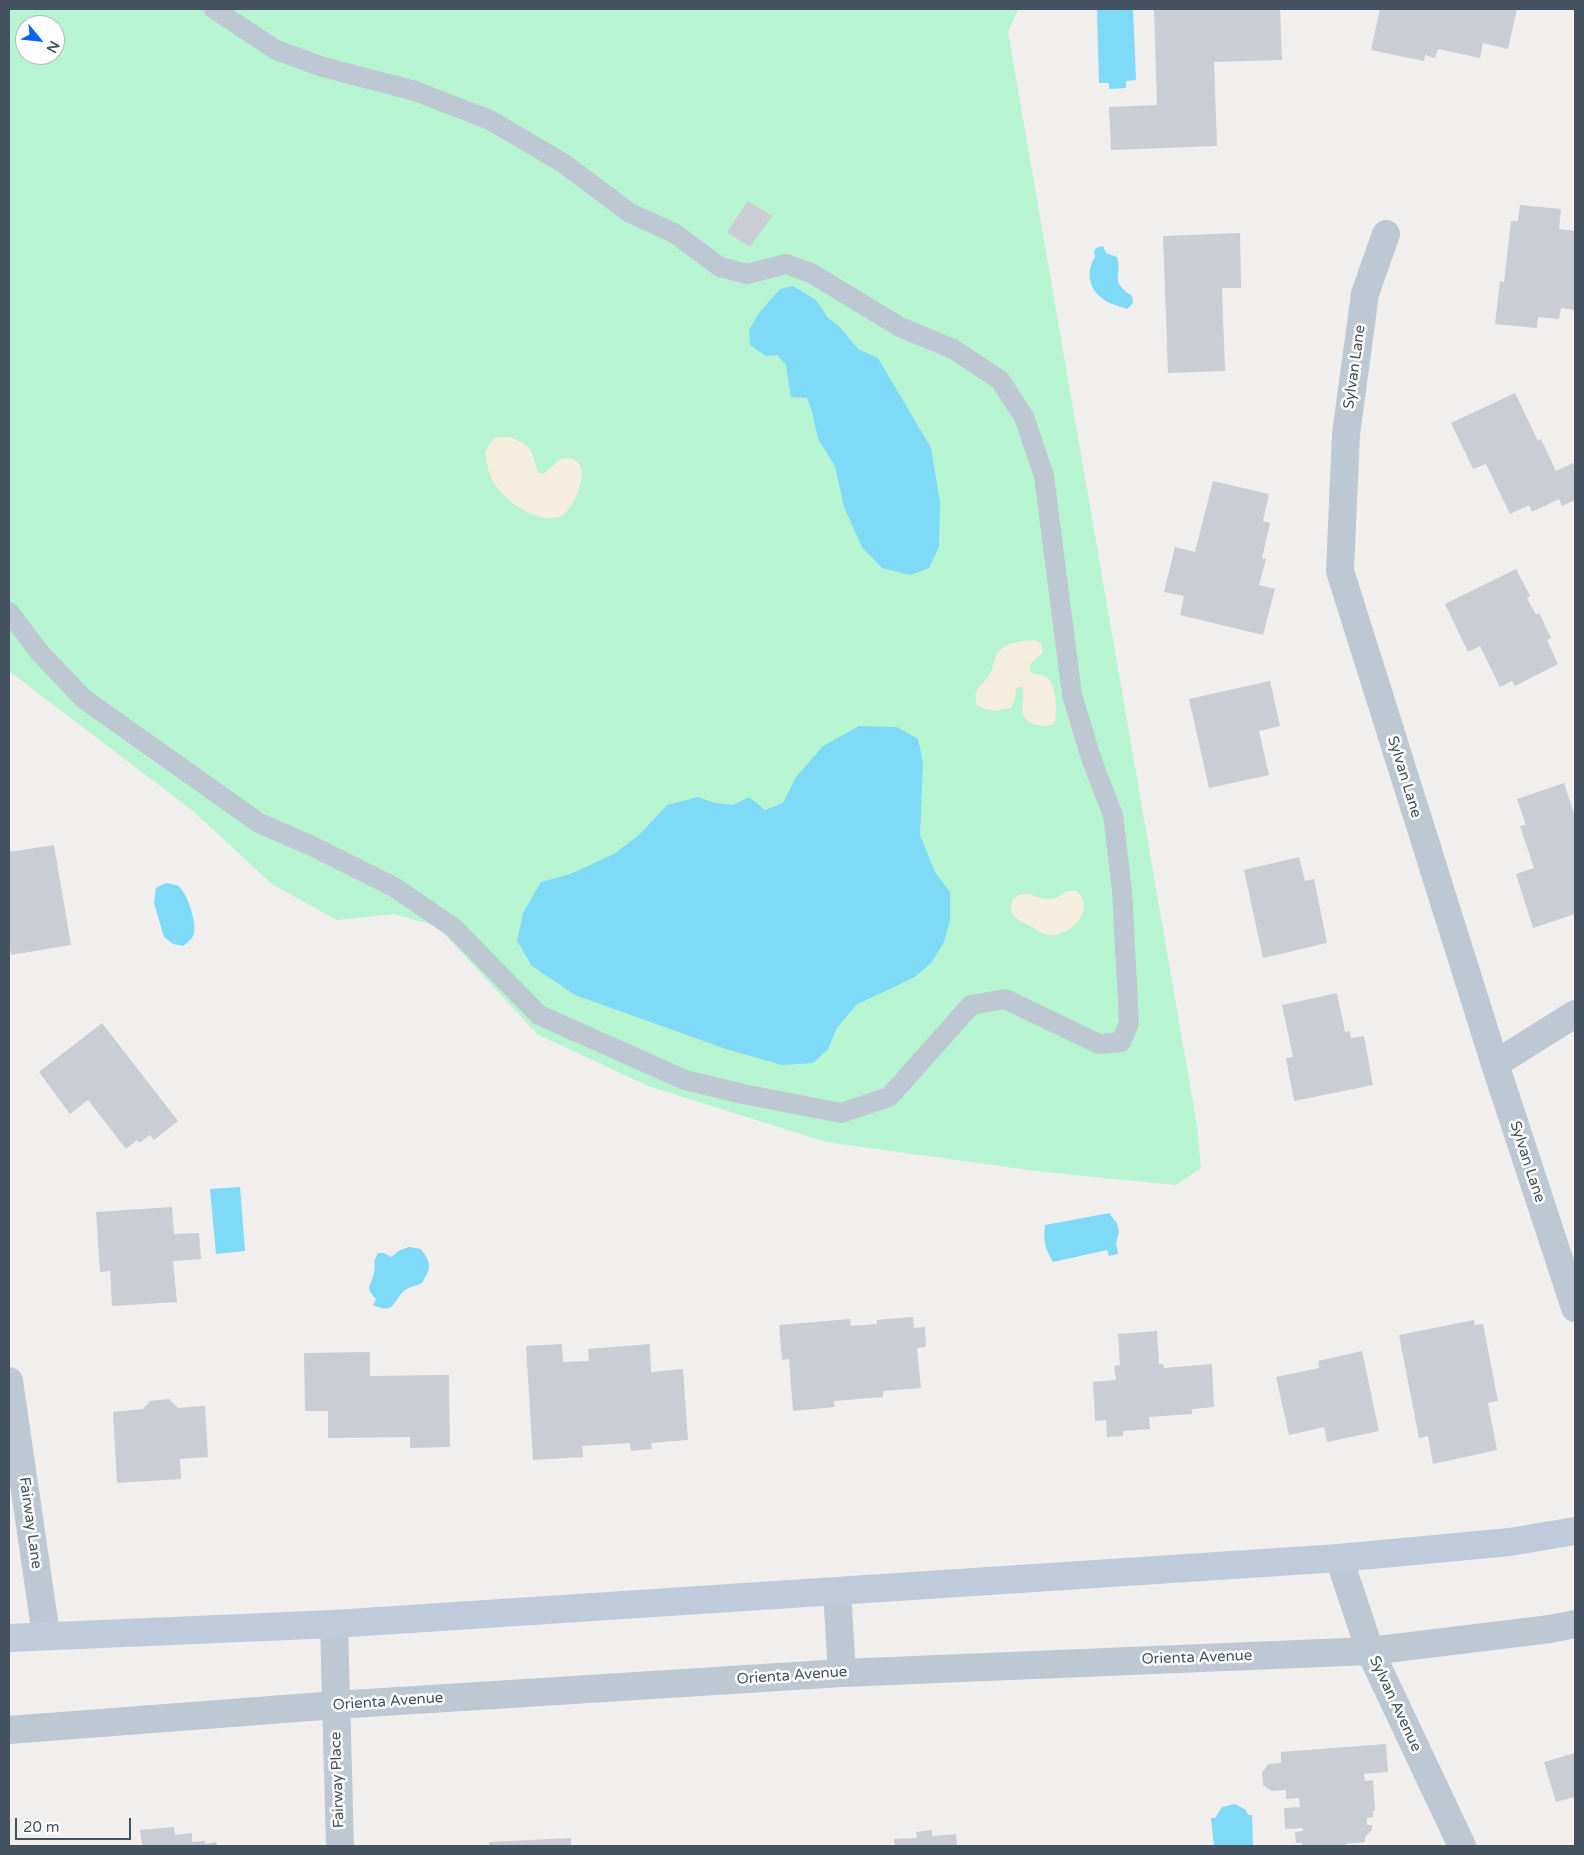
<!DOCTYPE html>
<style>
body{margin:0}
#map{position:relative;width:1584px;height:1855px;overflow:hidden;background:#f1eeee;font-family:"Varela Round",sans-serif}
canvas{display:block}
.frame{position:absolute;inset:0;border:10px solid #44515e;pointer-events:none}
.north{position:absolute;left:15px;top:15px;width:50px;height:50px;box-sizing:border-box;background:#fff;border:1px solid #b4b9bf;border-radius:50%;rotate:118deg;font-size:14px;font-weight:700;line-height:20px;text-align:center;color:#44515e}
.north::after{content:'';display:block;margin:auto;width:18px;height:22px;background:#0366f6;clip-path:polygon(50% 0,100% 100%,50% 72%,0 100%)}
.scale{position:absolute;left:15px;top:1818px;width:116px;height:22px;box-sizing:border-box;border:2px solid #44515e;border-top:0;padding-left:6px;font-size:15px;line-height:18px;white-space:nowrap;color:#44515e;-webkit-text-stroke:4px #fff;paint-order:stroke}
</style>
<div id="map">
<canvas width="1584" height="1855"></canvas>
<div class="frame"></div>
<div class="north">N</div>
<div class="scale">20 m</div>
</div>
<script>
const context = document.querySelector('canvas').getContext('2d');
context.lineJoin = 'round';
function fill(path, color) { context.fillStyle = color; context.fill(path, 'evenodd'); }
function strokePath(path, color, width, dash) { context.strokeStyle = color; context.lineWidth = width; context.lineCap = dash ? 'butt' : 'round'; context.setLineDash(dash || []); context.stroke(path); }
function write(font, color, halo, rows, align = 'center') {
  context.font = font + ' "Varela Round",sans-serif'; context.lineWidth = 5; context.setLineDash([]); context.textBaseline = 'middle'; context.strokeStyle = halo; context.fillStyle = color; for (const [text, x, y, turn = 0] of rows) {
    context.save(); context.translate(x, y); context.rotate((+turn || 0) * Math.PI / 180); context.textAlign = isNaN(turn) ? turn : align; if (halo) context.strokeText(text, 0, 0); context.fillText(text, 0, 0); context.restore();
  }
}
fill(new Path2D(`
 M9,9H1018L1008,32L1197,1126L1201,1168L1176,1185L1044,1172L826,1142L648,1086L537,1034L437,926L394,914L337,920L272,884L193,811L9,671ZM25,25H55V55H25Z`), '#b7f4d1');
fill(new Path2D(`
 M510,437C534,448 530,448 538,472L542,474C551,471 556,458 567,458C597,459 574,510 561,516C538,527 497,496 490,475C487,468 487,459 485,452L494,438Z
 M1034,640L1041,643L1043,652L1030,664V672C1036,675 1043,674 1048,679C1057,687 1058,714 1054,724C1047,726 1042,727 1034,724C1013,715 1028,702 1022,686L1016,689L1015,700L1011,707C998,712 989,712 977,705C971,686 985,686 991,672C994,664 994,657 1000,650C1009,642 1023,641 1034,640Z
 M1068,891H1076C1084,898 1086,904 1082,914C1078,926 1060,937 1048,935C1042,934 1039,931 1034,928C1025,922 1010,920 1011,906C1011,902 1013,899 1017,896C1027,889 1039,900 1050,899C1057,899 1062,894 1068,891Z`), '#f5eedd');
fill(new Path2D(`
 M1133,9L1136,80L1126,81V88L1109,89V83H1099L1097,10Z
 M1103,246L1106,253L1117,257C1123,276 1108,280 1132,296L1133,303L1127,309C1122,307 1117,306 1112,304C1092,296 1083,276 1095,257L1094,251L1096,248Z
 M793,286L816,300L828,318L840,327L858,349L878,358L931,448L940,502L939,547L929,568L910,575L882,568L862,547L844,507L835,466L818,439L812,412L807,398L791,397L786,365L777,355L766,356L750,345L749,330L759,313L780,289Z
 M859,726L897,727L918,739L923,762L920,835L935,872L950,892V920L944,942L932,962L915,977L856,1005L837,1028L828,1049L813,1063L782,1065L726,1049L575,995L532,966L517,941L523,913L541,882L570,874L614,854L639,835L667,805L698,797L715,803L733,805L749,797L765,810L783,803L796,777L823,746Z
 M166,883C169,884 175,884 178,886C187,891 197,924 194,934C192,939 188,942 183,946L173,944L164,937L154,903L156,888Z
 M240,1187L245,1251L216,1254L210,1189Z
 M1110,1213L1111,1216L1117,1223L1119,1232L1116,1243L1118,1254L1109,1256L1107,1250L1053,1262C1045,1249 1043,1240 1045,1225Z
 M409,1247L421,1249C432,1264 431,1268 422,1283C417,1286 408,1287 404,1291C392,1302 395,1315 373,1305L376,1299C364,1286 371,1287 374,1273C376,1263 372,1263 378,1253H384L391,1257L400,1250Z
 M1235,1804L1246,1810L1248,1815H1252L1253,1846H1214L1211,1818H1215L1222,1807Z`), '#7fdaf7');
fill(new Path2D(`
 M1154,9H1280L1282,60L1214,62L1217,146L1111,150L1109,107L1157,105Z
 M1380,9H1517L1508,49L1483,43L1480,58L1438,49L1435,58L1425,55L1424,61L1371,50Z
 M748,201L772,216L750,247L727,232Z
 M1520,205L1561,209L1559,229L1575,231V310L1561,308L1559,319L1538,317L1537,328L1495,324L1500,281L1504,282L1511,221H1518Z
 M1240,233L1241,288H1222L1225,371L1168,373L1163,236Z
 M1515,393L1538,441L1541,439L1556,471L1573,463L1575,468V500L1562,506L1559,499L1532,512L1529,505L1510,514L1486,464L1473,469L1451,423Z
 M1213,481L1269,494L1263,521L1270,523L1262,558L1266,559L1259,585L1275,589L1263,635L1180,615L1184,596L1164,592L1175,547L1195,552Z
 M1516,569L1530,596L1527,598L1536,615L1539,613L1551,638L1547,640L1558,664L1515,686L1512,681L1500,687L1480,646L1468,652L1445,604Z
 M1270,681L1280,726L1259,731L1269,775L1209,788L1189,699Z
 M1564,783L1575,817V914L1533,928L1516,874L1534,868L1520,826L1526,825L1517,799Z
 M54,845L71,945L11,955L9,942V852Z
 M1299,857L1305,881L1314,879L1327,943L1263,958L1244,870Z
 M1337,993L1345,1032L1350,1031L1351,1038L1364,1036L1373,1085L1294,1101L1286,1058L1293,1057L1282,1005Z
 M102,1023L178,1121L154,1140L150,1135L139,1143L137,1140L126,1149L88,1100L70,1114L39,1072Z
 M172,1207L174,1234L199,1233L201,1259L173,1261L177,1302L112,1306L110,1271L100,1272L96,1212Z
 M913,1317L914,1328L925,1327L926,1347L917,1348L921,1388L883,1391V1397L834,1401L835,1407L793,1411L789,1359L782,1360L779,1325L850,1319L851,1326L877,1324V1320Z
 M1474,1320L1475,1325L1483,1324L1498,1401L1488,1403L1497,1450L1433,1464L1428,1436L1419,1438L1399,1335Z
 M1157,1331L1159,1364H1163L1164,1368L1212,1364L1214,1407L1192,1409V1414L1149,1417L1150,1429L1123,1431V1436L1107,1437L1106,1420L1095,1421L1093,1382L1116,1380L1114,1366L1120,1365L1118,1334Z
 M562,1344L563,1362L589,1361L588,1349L650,1344L651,1372L683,1369L688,1440L651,1443L652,1449L631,1451L630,1443L582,1446L583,1457L533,1460L526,1346Z
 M1362,1351L1379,1431L1327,1442L1324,1427L1289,1435L1276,1377L1319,1368L1318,1361Z
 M370,1352V1376L449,1375L450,1447L410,1448V1437L328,1438V1411H305L304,1353Z
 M169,1399L178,1408L205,1406L208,1457L180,1459L181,1479L117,1483L113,1412L143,1409L150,1401Z
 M1386,1744L1388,1772L1364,1774L1365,1781L1373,1780L1375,1810L1373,1811V1817L1367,1818V1825H1372V1830L1365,1837V1842L1346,1844V1846H1302V1843H1296L1295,1832L1303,1831V1828L1285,1829L1284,1808L1300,1807L1299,1798L1286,1799V1790L1272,1791L1263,1785L1262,1773L1268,1764L1281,1763V1752Z
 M1575,1753V1797L1556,1802L1544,1762Z
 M174,1827L175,1835L192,1833V1842L205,1841V1844L216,1842L217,1846H142L140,1830Z
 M932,1830V1836L956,1834L957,1846H895L894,1839L917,1838L916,1832Z
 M571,1838V1846H489V1842Z`), '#cacdd4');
strokePath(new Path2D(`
 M9,612L40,653L84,699L259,823L310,845L394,887L454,928L539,1015L685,1080L743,1094L841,1113L889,1097L971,1005L1005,999L1099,1044L1121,1042L1129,1023L1122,890L1113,815L1092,761L1072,695L1044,476L1024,417L1000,380L953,349L900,327L811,273L786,264L747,274L720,267L674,233L630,213L563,163L490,120L415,91L323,67L276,50L214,9`), '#bdc8d2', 20);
strokePath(new Path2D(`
 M1386,234L1365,294L1346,434L1340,571L1495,1064L1575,1308
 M1495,1064L1575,1014
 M9,1381L46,1635
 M1339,1558L1370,1651L1462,1846
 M837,1591L842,1673
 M334,1624L340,1846
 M9,1730L336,1705L842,1673L1370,1651L1550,1629L1575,1624`), '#bdc8d2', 28);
strokePath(new Path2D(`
 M9,1638L334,1624L1339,1558L1510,1542L1575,1531`), '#bfcbda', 28);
write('15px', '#44515e', '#fff', [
 ["Sylvan Lane",1355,367,-82],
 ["Sylvan Lane",1404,777,73],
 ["Sylvan Lane",1527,1162,72],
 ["Fairway Lane",30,1523,82],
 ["Orienta Avenue",1197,1658,-2],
 ["Orienta Avenue",792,1676,-4],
 ["Orienta Avenue",388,1702,-4],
 ["Sylvan Avenue",1395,1704,65],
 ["Fairway Place",338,1780,-92]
]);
</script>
